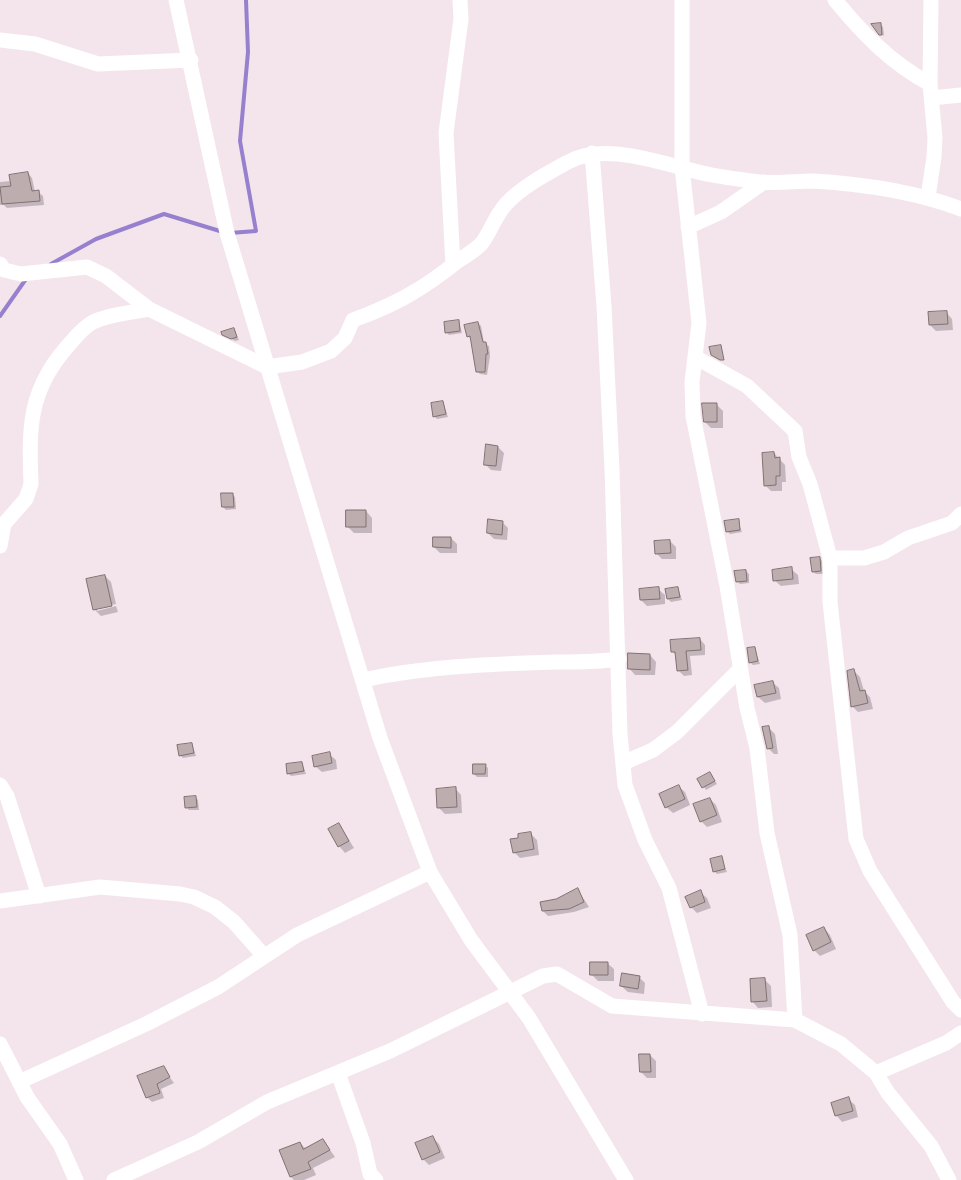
<!DOCTYPE html>
<style>
body{margin:0}
canvas{display:block;background:#f4e4ec}
</style>
<canvas width="961" height="1180"></canvas>
<script>
const context = document.querySelector('canvas').getContext('2d');
context.lineJoin = 'round';
function fill(path, color) { context.fillStyle = color; context.fill(path, 'evenodd'); }
function strokePath(path, color, width, dash) { context.strokeStyle = color; context.lineWidth = width; context.lineCap = dash ? 'butt' : 'round'; context.setLineDash(dash || []); context.stroke(path); }
fill(new Path2D(`
 M880,24L883,27L884,36L878,32Z
 M28,173L32,178L35,192H38L43,196L44,205L7,208L4,205H0V182L11,181Z
 M946,312L952,319L953,330L936,331L930,325Z
 M459,321L462,333L449,335L446,332Z
 M478,323L481,326L484,343L489,346L490,356L487,375L480,374L477,371L471,339L468,336Z
 M234,329L239,340L235,341L223,334Z
 M443,402L448,417L437,419L434,416Z
 M717,405L723,411V428H711L705,422Z
 M498,447L504,453L501,471L491,470L485,464Z
 M774,453L785,465L786,482H782V491H771L765,485Z
 M232,494L235,497L236,509L226,510L223,507Z
 M366,511L372,518V533H354L348,527Z
 M738,521L742,532L730,534L727,531Z
 M502,522L508,528L507,540L494,539L488,533Z
 M451,538L457,544V553H440L434,547Z
 M670,541L676,547V559H662L656,553Z
 M820,558L822,561L823,574H816L813,572Z
 M791,569L798,575L799,584L781,586L774,580Z
 M746,571L749,574V583L740,584L737,581Z
 M105,576L111,582L116,604L97,608V611L116,606L118,612L101,616L95,610L88,580Z
 M678,588L682,600L671,602L668,599Z
 M658,589L665,595V604L647,606L641,600Z
 M700,639L705,645V655L690,656L692,675L684,676L679,671L677,656L672,651Z
 M754,648L760,664L753,665L750,662Z
 M650,655L656,662L655,675H635L629,668Z
 M854,671L860,677L864,691L870,697L873,709L858,712L852,706Z
 M772,682L779,688L781,699L765,703L758,697Z
 M769,728L775,734L778,754H774L768,748Z
 M192,744L196,756L183,758L180,755Z
 M329,754L336,760L337,769L322,772L315,766Z
 M302,763L306,774L291,776L289,774Z
 M485,765L488,768V777H477L474,774Z
 M710,773L717,784L706,790L699,780Z
 M678,786L685,792L690,805L673,813L666,807Z
 M455,788L461,795L462,813L445,814L439,808Z
 M196,798L198,800L199,810H189L186,807Z
 M710,799L716,805L722,822L707,827L701,821Z
 M339,824L354,848L345,853L339,846Z
 M531,834L537,840L539,855L520,858L514,852L520,839Z
 M721,857L727,872L717,874L714,871Z
 M578,890L589,907L574,912L548,916L543,911L557,900Z
 M700,892L707,898L711,908L697,913L691,907Z
 M824,928L830,935L836,949L820,956L814,950Z
 M607,963L614,969V981H598L591,974Z
 M639,977L645,983L644,994L628,992L621,986Z
 M765,980L771,986L772,1007L758,1008L752,1001Z
 M650,1055L656,1061V1078H647L641,1072Z
 M163,1068L174,1083L161,1089L164,1098L152,1102L147,1097Z
 M848,1099L855,1105L858,1117L842,1122L836,1115Z
 M433,1138L439,1144L445,1158L429,1165L423,1159Z
 M323,1140L335,1157L313,1168L316,1175L304,1180H294L291,1177L300,1143L306,1149Z`), '#0003');
strokePath(new Path2D(`
 M230,233L256,231L240,141L248,52L246,0
 M51,264L96,239L164,214L223,232
 M0,316L26,279`), '#9780ce', 4);
const building = new Path2D(`
 M881,23L882,35H879L871,24Z
 M28,172L32,191L39,190L40,201L2,204L0,187L11,186L9,175Z
 M947,311L948,324L929,325L928,312Z
 M459,320L460,331L445,333L444,322Z
 M478,322L483,342H486L488,354H486L485,372H476L470,336L467,337L464,325Z
 M234,328L237,337L231,339L222,335L221,332Z
 M721,345L724,360H720L711,355L709,347Z
 M443,401L446,414L433,417L431,403Z
 M702,403H717V422H704Z
 M486,444L498,446L496,466L484,465Z
 M774,452L775,458L780,457V476H776V485L764,486L762,453Z
 M221,493H233L234,507H222Z
 M346,510H366V527H346Z
 M488,519L503,521L502,535L487,533Z
 M739,519L740,530L726,532L724,521Z
 M433,537H451V548L433,547Z
 M670,540L671,553L655,554L654,541Z
 M820,557L821,571L812,572L810,558Z
 M792,567L793,579L773,581L772,570Z
 M746,570L747,581L736,582L734,571Z
 M105,575L112,606L93,610L86,579Z
 M659,587L660,599L640,600L639,589Z
 M678,587L680,597L667,599L665,589Z
 M700,638L701,650L686,651L688,670L677,671L675,652H671L670,640Z
 M755,647L758,661L749,663L747,648Z
 M628,653L650,654V670L628,669Z
 M854,669L860,691L865,690L868,703L851,707L847,671Z
 M773,681L776,693L757,697L754,685Z
 M769,726L773,748L767,749L762,727Z
 M192,743L194,753L179,756L177,745Z
 M330,752L332,763L314,767L312,756Z
 M302,762L304,771L287,774L286,764Z
 M473,764H486L485,774H473Z
 M710,772L715,781L702,788L697,779Z
 M679,785L685,799L665,808L659,794Z
 M456,787L457,807L437,808L436,789Z
 M196,796L197,807L185,808L184,797Z
 M710,798L717,815L700,822L693,804Z
 M339,823L349,841L338,847L328,829Z
 M531,832L534,849L513,853L510,839L518,838V834Z
 M722,856L725,869L713,872L710,859Z
 M578,888L584,902L569,909L542,911L540,902L556,899Z
 M701,890L705,902L690,908L685,897Z
 M824,927L831,942L813,951L806,935Z
 M590,962H608V975H590Z
 M622,973L640,976L638,989L620,986Z
 M765,978L767,1001L751,1002L750,979Z
 M639,1054H650L651,1072H640Z
 M164,1066L170,1077L157,1084L160,1093L146,1098L137,1076Z
 M849,1097L853,1111L835,1116L831,1103Z
 M433,1136L440,1152L422,1160L415,1143Z
 M323,1139L330,1150L308,1162L311,1169L290,1177L279,1150L300,1142L303,1149Z`);
fill(building, '#beadaf');
strokePath(building, '#807172', 1);
strokePath(new Path2D(`
 M176,0L227,233L380,738L430,872L471,940L529,1018L626,1180
 M682,0V167L699,323L692,382L693,416L727,586L747,708L757,748L767,833L790,935L795,1020
 M835,0C863,34 891,63 930,84
 M0,40L35,44L98,64L191,60
 M932,98L961,95
 M592,153L604,306L612,469L620,734L625,785L645,840L669,888L702,1014
 M928,197L934,157L935,138L930,84L931,0
 M688,227L721,212L764,182
 M0,264L4,270L21,274L87,267L106,276L149,309L267,367L302,362L331,351L345,338L353,320C395,305 423,289 458,261C465,256 476,250 482,243C491,231 495,216 506,204C521,187 548,173 568,162C608,140 670,167 712,175C728,178 744,180 760,182C777,184 796,181 813,181C863,184 914,191 961,209
 M453,265L446,133L461,19L460,0
 M695,357L747,386L795,431L799,457L810,484L830,558V602L856,839L870,871L953,1002L961,1010
 M0,546L4,524L26,499L31,484C29,429 28,392 66,348C75,338 82,328 93,322C110,314 131,313 149,309
 M830,558H864L884,552L908,538L952,523L961,514
 M363,680C426,666 493,664 558,662C578,662 598,662 619,659
 M623,763L653,750L677,732L740,669
 M0,785L7,796L39,896
 M0,901L100,887L180,894L194,897L215,907L234,922L264,956
 M0,1044L27,1097L60,1144L76,1180
 M338,1073L363,1143L370,1174L376,1180
 M876,1073L888,1093L931,1146L949,1180
 M19,1082L146,1024L218,987L297,935L430,872
 M114,1180L198,1142L267,1102L390,1051L543,976L557,974L612,1006L795,1020L841,1044L876,1073L946,1043L961,1033`), '#fff', 15);
</script>
